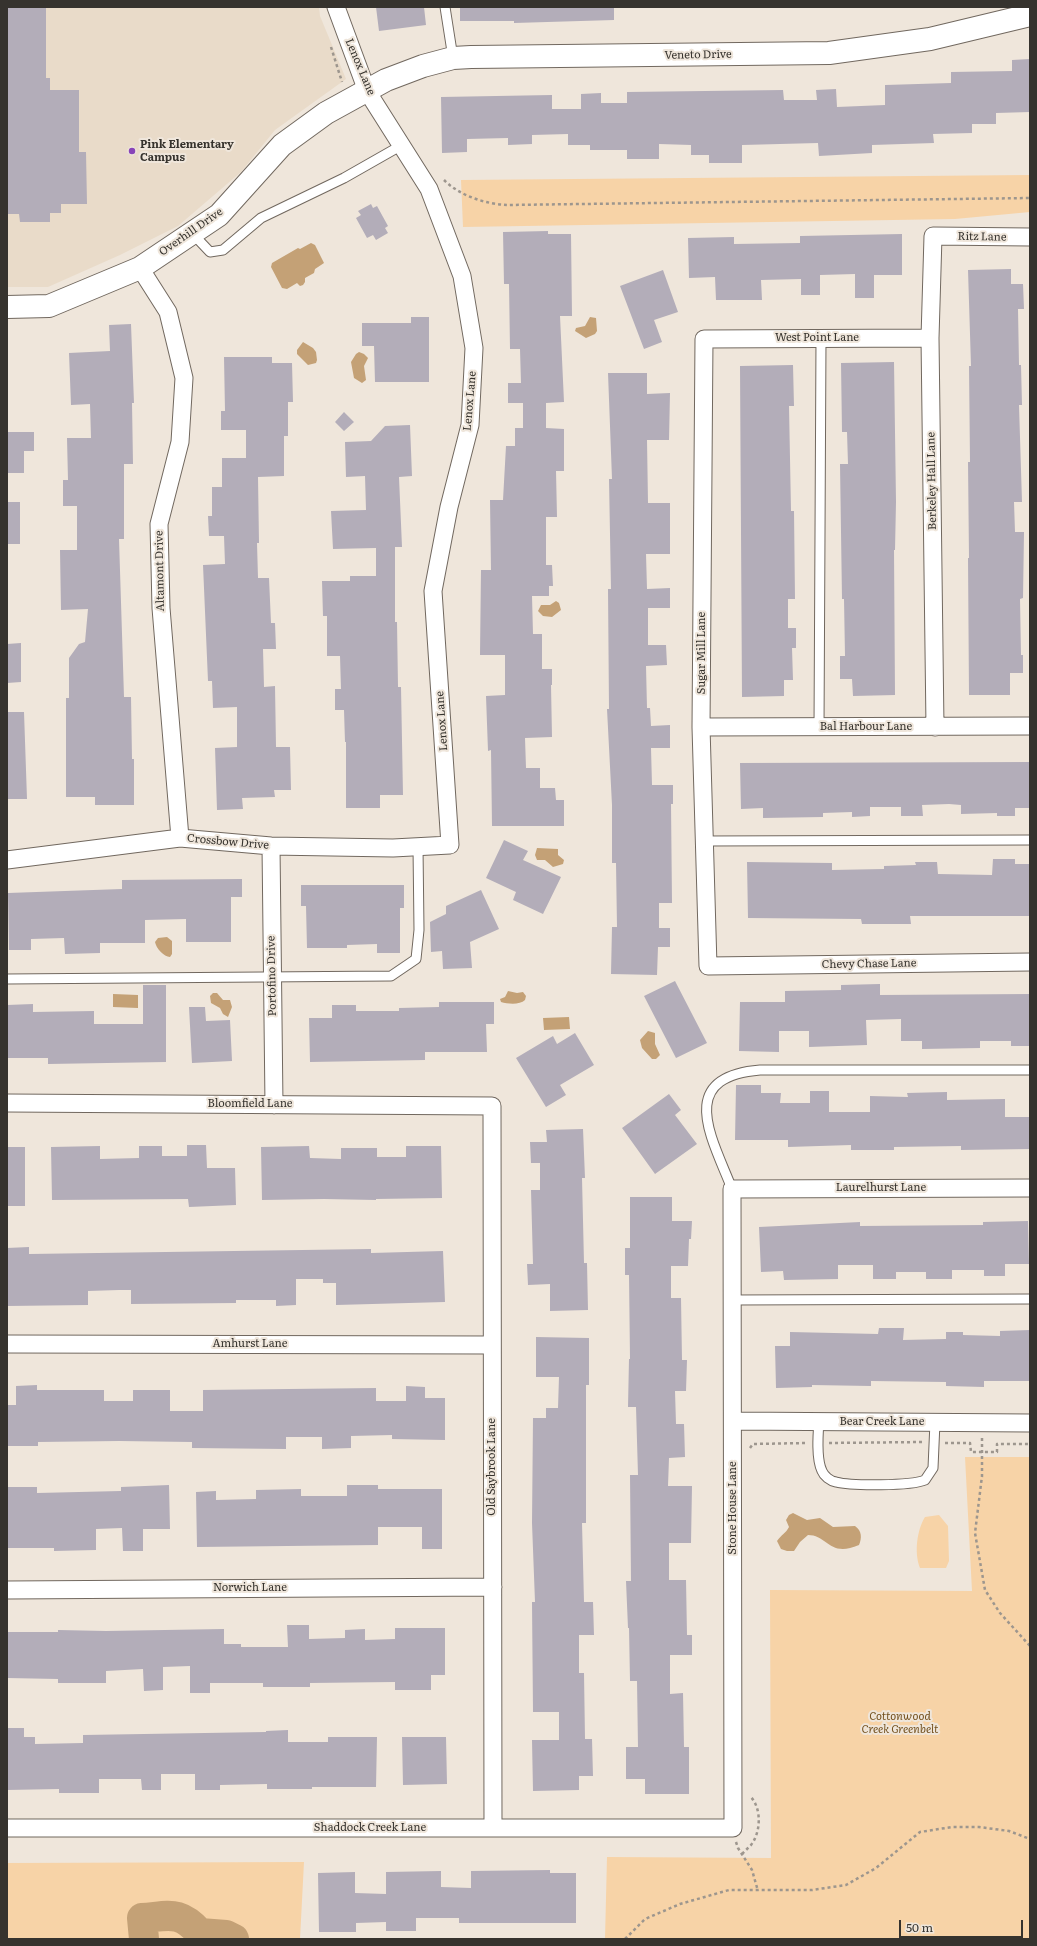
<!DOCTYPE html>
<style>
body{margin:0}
#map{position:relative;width:1037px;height:1946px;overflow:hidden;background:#efe6db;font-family:Literata,serif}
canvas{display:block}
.frame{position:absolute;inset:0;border:8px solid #36332e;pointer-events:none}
.scale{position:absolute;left:899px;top:1920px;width:124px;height:18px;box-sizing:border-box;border:2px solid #36332e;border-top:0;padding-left:5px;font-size:12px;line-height:14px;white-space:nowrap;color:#36332e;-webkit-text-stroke:3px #efe6db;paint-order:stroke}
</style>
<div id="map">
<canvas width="1037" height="1946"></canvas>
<div class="frame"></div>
<div class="scale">50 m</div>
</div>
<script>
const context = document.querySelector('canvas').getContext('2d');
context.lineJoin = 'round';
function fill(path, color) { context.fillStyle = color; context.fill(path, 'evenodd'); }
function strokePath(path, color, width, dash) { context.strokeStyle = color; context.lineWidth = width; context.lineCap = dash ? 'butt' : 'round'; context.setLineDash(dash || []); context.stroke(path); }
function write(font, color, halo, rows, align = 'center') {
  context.font = font + ' Literata,serif'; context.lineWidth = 4; context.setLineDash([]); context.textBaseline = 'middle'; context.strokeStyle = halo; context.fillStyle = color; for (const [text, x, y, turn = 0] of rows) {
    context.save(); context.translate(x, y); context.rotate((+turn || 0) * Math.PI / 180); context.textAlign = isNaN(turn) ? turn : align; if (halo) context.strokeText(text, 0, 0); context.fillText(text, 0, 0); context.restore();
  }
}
fill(new Path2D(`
 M7,7H319L320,16L346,79L275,130L241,172L178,226L120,255L48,287H7Z`), '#e9dbc9');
fill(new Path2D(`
 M1030,175V212L955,219L463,227L461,180Z
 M965,1457H1030V1939H605L607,1857L771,1858L770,1590L972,1591Z
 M939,1515L948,1526L949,1561L946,1568H920C914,1553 917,1530 925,1517Z
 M304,1862L300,1939H7V1863Z`), '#f7d3a7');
fill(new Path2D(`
 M311,243L315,245L324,263L315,269L314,273L305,278V282L303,285L300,286L297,283L287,289L282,288L271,267L272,263L298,248L300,249Z
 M590,317L596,318L597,331L595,334L586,338L575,331L576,328L585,326Z
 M303,342L313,348L316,352L317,360L316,363L308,365L297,354V350Z
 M359,352L364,354L368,358L364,366L366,380L362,383L354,378L351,362L356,354Z
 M556,601L559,603L561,610L552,617L543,616L538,611L541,605H550Z
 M537,848L558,849V855L564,860L563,864L553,867L545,860H537L535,855Z
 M158,938L167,937L172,941V954L170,957C164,957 156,948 155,942Z
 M508,991L517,993L523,992L526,996L525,1000C520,1005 508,1004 501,1002L500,999L505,997Z
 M213,993H217L223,1000H230L232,1007L228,1017L223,1014L220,1008L211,1003L210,996Z
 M113,994L138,995V1008L113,1007Z
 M569,1017L570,1029L544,1030L543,1018Z
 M648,1031L655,1033V1044L660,1055L656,1059H652L642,1048L640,1040Z
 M793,1513L807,1520L820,1518L833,1527L855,1526C862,1531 862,1538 859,1545C829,1558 828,1535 808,1535L800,1542L794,1551H787L781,1549L777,1541C781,1535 786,1533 789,1527L786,1520L789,1515Z`), '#c4a176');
strokePath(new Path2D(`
 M144,1939L142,1918C170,1916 179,1910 200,1933L226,1935L234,1939`), '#c4a176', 30);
fill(new Path2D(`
 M7,7H46V78H50V90H79V152H86L87,204H61V213H50V222H20L19,214H8Z
 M376,7H424L426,25L379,31Z
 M460,7H614V20L514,23V21H460Z
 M1030,59V112L996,113V124H972V133L933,134L934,143L872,145V153L819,156L818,143L742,145V163H709V155H691V145L659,144V159H627V150H590V145H568V134L532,135V144L508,145V138L467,139V152L442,153L441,97L552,95V109H581V94L601,93V103H627V92L783,90L784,100H817L816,90L836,89L837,107L885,105V85L951,83V72L1012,71V60Z
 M371,204L373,208L377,206L388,226L385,228L388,233L376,240L373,235L367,238L356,218L361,215L358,211Z
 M548,231V234H571L572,316H560L564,402L546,403V428L564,429V471H556L557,517H546V565H552L553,586H549V596H532L533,634H542V669H552V685H551L552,737L525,738L526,768H540V788H555L556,800H564V826H492L491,750L488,751L486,696L505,695V655H480L481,570H491L490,500H503L506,446H515V428H523V403H508V383H521L520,349H510L509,284H504L503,232Z
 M902,234V275H874V298H855V274L820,275V295H801V279L761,280L762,300H716L715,277L689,278L688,238L734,237V244L800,243V236Z
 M1011,269V284H1023L1024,309H1018L1019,365H1021L1022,405H1019L1022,502H1014L1015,532H1024L1023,598L1020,599L1021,655H1023V673H1010V695H969L968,558H969L968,462H970L969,366H971L968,270Z
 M663,270L678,312L654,320L662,342L644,349L620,286Z
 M411,317H429V382H375L374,346H362V323H411Z
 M131,324L134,403H132L133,464H124V539H119L124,697H131L132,759H134V805H95V797H66V698H69V658L79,644L85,642L88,609L61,610L60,550H77V506H63V480H68L67,438H91L90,404L71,405L69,353L110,351L109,325Z
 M224,357H272V363H292L293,402H288V436H284V476L258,477L259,543H257L258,578H269L271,623H275L276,649H263L264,687L275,686L276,747H290L291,790H274L275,797L242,798L243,809L217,810L215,748L237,747V707L213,708L212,681H208L203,565L225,564L224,536H209L208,516H212V487H222V458H246V430H221V411H225Z
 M894,362L896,502L895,550H894L895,695L853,696L852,679H840V656H845L844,599H842L840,464H848L847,432H842L841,363Z
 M793,365L794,406H789L791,511H794L795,599H788V628H796V648H792L793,680H784V696L742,697L740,366Z
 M608,373H647V394L670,393L669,440H647L648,503H670V554H646L647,589L670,588V608H648V645H666L667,665L646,666L647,708H650L651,726L670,725V748H651L652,785H673V804H671L672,903H659V928H670V947H658L657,975L611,974L612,927H617L616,863H612V805L607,709H609L608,589H611L609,479H612Z
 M344,412L354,422L344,431L335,422Z
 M410,425L412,476L399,477L402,547H395V622H397L398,687H401L403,795H380V808H346V742H345L344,710H335V689H341L340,656H327V616H323L322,581H350V576H376V548L333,549L331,511L366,510L365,476L346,477L345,442L371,441L385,426Z
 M7,432H34V451H24V473H7Z
 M7,502H20V544H7Z
 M21,643V682L7,683V644Z
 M7,712H24L27,799H7Z
 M1030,762V808H1015V816H997V813L961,814V805L949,804L922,805L923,816H901V807H870V816L852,817V812L823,813V817L763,818V808L741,809L740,763Z
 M504,840L528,851L523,860L561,877L543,914L513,900L516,892L486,878Z
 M993,859H1015V864H1030V916H910L911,924H862L861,919L748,918L747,862L832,863V870L884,869V866L916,865L915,862H937L938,874L992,875Z
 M242,879V897H231V942H186V919L145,920V943H100V953L65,954L64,938L31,939V950H9L8,893L122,889V880Z
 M301,885H404V908H400V953H377V944L347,945V948H307L306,906H301Z
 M481,890L499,929L470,942L472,968L443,969L442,951L431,952L430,922L446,914V906Z
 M675,981L707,1043L676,1058L644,996Z
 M880,984V995L1030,994V1046H1011V1041H980V1048L922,1049V1041H901V1019L866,1020L867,1045L809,1047V1031H779V1052L739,1051L740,1002H785V991L841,990V985Z
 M143,985H166V1062L48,1064V1058H7V1005L33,1004V1012L94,1011V1024H143Z
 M439,1002H494V1024H486L487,1052H425V1060L310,1062L309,1018H332V1005H356V1011H399V1008L439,1007Z
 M189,1007H205L206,1021L230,1020L232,1061L192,1063Z
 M575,1033L594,1065L560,1085L566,1095L546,1107L516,1058L553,1036L557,1044Z
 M736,1085H761V1093H781L780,1103H810V1091H829V1112H870V1096L908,1097L907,1093L947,1092V1100L1005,1099V1117H1030V1149L961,1150V1146L894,1147V1150H851V1145L788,1147V1140H735Z
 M669,1094L681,1110L675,1115L697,1144L655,1174L622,1128Z
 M583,1129L585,1178H582L584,1263H587L588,1310L550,1311V1284L528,1285L527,1264H533L531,1190H540V1163H531L530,1142H547L546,1130Z
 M187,1145H206L207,1168H235L236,1205L189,1207L188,1199L52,1200L51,1147L100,1146V1159L139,1158V1146H162V1156H187Z
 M309,1146L310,1158L341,1159V1148H377V1157H406V1146H441L442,1198L376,1199V1200L324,1199L262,1200L261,1147Z
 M7,1147H25V1206H7Z
 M630,1197H672V1221H692L691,1239H689L688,1266H671V1298H681L682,1360H687L686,1391H675L676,1424H684L685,1457L669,1458L668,1486H692L691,1543H669V1580H686L687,1635H692V1655H670V1694L683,1693L684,1747H689V1794H645V1779H626V1747H638L637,1681H630L629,1628H628L626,1581H631L630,1475H638L636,1407H628L629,1359H630L629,1275H625V1248H630Z
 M1028,1221L1029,1264H1005V1276H984V1270H952V1279H926V1272H896V1279H873V1265H838V1279L784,1280L783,1271L761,1272L759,1227L860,1222V1226L983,1225V1222Z
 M29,1247V1254L371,1249V1253L443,1251L445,1302L336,1305V1283H323V1279H296V1305L276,1306V1300H236V1303L131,1304V1290H119L88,1291V1305L7,1306V1248Z
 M879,1328H904L903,1340L946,1339V1332H963V1335L1000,1336V1331L1030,1330V1381H984V1387L946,1386V1382L871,1381V1386L812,1385V1387L776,1388L775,1346H790V1332L878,1334Z
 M536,1337L589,1338V1385H586V1523H582L584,1602H593L594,1635H579V1673H584L585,1739H592L593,1776H579V1790L533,1791L532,1740H559V1712H533L532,1602H535L532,1523L533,1418H546V1408H558L559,1377H536Z
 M37,1385V1390H104V1401H133V1390H170V1411H203V1390L376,1388V1401H406V1386L425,1387V1398H445V1440L392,1439V1435L351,1436V1448L322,1449V1437H286V1449L192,1448V1442L119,1441L38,1442V1446H7V1405H16V1386Z
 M169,1485L170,1529H143V1551H123L122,1528L96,1529V1550L54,1551V1548H7V1487H37V1493L121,1491V1487Z
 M347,1485H378V1489H442V1549H422V1527H378V1545L197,1547L196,1492L216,1491V1500L256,1499V1490L301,1489V1496H347Z
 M287,1625H309V1639L345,1638V1630L365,1629V1640L395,1639V1628H445V1675H431V1690H395V1682L310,1683V1687H263V1683H210V1693H190V1666L163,1667V1690L144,1691L143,1669L106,1671V1683H58V1679L7,1678V1632H58V1630L106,1631L224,1629V1644H241V1647H288Z
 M7,1728H24V1737H35V1744L83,1743V1735L266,1732V1731L288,1730V1742H328V1737H377L376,1787H312V1789H267V1784L220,1785V1790H195V1774H161V1790H142L141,1779H99V1793H59V1789L7,1790Z
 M402,1737H446L447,1784L403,1785Z
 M550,1870V1873H576V1923H459V1918H416V1931H386V1922L356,1923V1932H319L318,1873L355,1872V1893L386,1894V1872L441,1871V1887L471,1888V1871Z`), '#b3adb9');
const lane = new Path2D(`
 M445,7L453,58
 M192,233L210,252L223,250L261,218L344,178L402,145
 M819,727L821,339
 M704,841L1030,840
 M7,979L391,976L416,959L419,930L418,847
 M732,1189C712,1138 675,1077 760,1070H1030
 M732,1300L1030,1299
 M819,1421C818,1434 816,1459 822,1471C824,1476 830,1481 836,1482C851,1486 911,1486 925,1480L933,1468L935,1422`);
const street = new Path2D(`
 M140,268L168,312L184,378L180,442L159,524L161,608L180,838
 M930,338L704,339L701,727L708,966L1030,962
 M701,727L1030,726
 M935,727L930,338L933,236L1030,237
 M271,846L274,1105
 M7,860L180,838L271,846L393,848L450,845L433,591L449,507L470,425L474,348L462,276L429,189L367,91L336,7
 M7,1103L492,1106L493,1828
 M7,1344L492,1345
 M733,1421L1030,1423
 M7,1590L493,1587
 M7,1828H733L732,1189L1030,1188`);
const secondary = new Path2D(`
 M7,307L49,306L140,268L219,215L282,145L326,113L386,80L423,66L453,58L471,57L829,53L930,39L1030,15`);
strokePath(lane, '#71685f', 11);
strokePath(street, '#71685f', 19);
strokePath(secondary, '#71685f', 24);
strokePath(new Path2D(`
 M331,47L342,82
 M444,180C460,196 486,204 507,205L1030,198
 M982,1438V1476L975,1533L985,1590L1000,1613L1030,1646
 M829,1443L922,1442
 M945,1443H970L971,1452H997V1444H1030
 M750,1448L753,1444L806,1443
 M736,1842L738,1848L752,1870L758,1891
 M742,1854C745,1851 748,1848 751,1845C761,1832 762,1808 750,1796
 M625,1939L645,1919L680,1904L729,1890H812L846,1885L876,1868L920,1832L952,1827H979L1009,1831L1030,1839`), '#9d968e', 2.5, [3, 3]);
strokePath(lane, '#fff', 9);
strokePath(street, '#fff', 17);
strokePath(secondary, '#fff', 22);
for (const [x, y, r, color] of [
 [132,151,4,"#8844b8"]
]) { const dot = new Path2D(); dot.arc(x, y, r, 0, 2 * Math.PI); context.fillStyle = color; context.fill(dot); strokePath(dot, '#efe6db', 1.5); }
write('11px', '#36332e', '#efe6db', [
 ["Veneto Drive",698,55,-1],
 ["Lenox Lane",360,67,67],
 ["Overhill Drive",191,232,-35],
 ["Ritz Lane",982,237,1],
 ["West Point Lane",817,338],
 ["Lenox Lane",470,401,-85],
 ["Berkeley Hall Lane",932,481,-91],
 ["Altamont Drive",160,571,-91],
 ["Sugar Mill Lane",702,653,-90],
 ["Lenox Lane",442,721,-94],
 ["Bal Harbour Lane",866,727],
 ["Crossbow Drive",228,842,5],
 ["Chevy Chase Lane",869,964,-1],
 ["Portofino Drive",272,976,-91],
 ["Bloomfield Lane",250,1104],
 ["Laurelhurst Lane",881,1188],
 ["Amhurst Lane",250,1344],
 ["Bear Creek Lane",882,1422],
 ["Old Saybrook Lane",492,1467,-90],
 ["Stone House Lane",733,1508,-90],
 ["Norwich Lane",250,1588],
 ["Shaddock Creek Lane",370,1828]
]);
write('bold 11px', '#36332e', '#efe6db', [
 ["Pink Elementary",140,145],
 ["Campus",140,158]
], 'left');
write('italic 11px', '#73501d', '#efe6db', [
 ["Cottonwood",900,1717],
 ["Creek Greenbelt",900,1730]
]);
</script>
